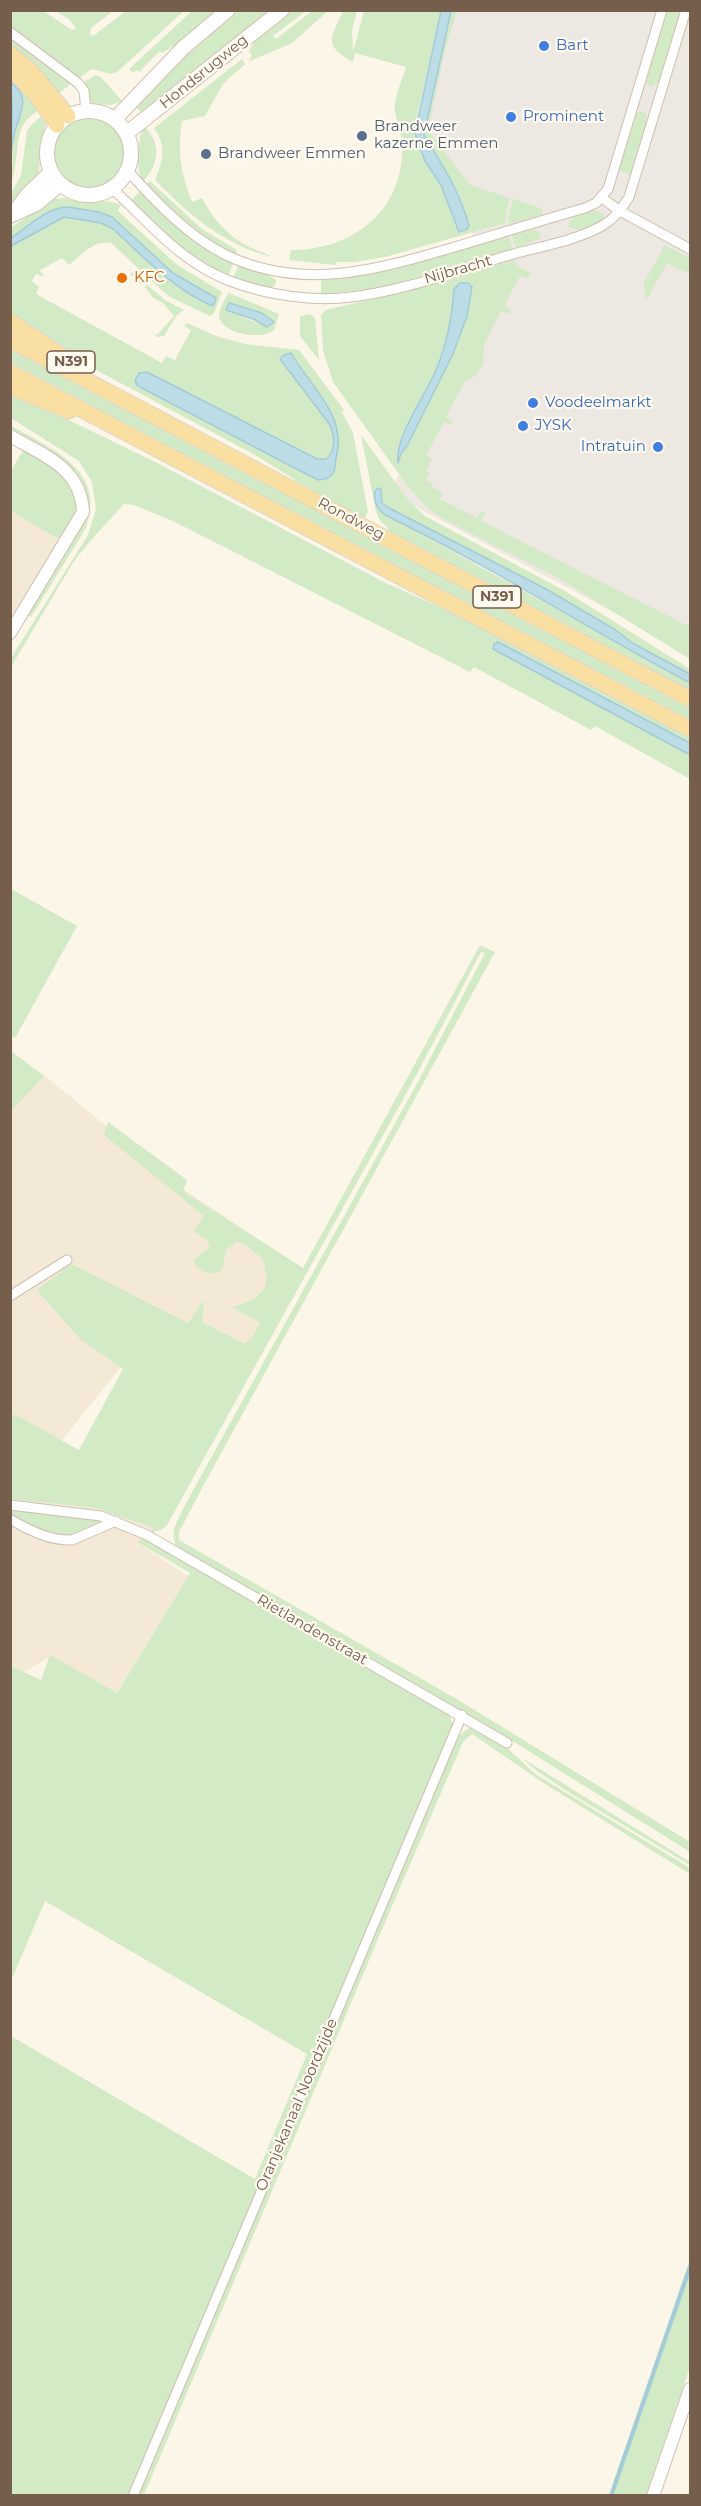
<!DOCTYPE html>
<style>
body{margin:0}
#map{position:relative;width:701px;height:2506px;overflow:hidden;background:#fcf6e8;font-family:Montserrat,sans-serif}
canvas{display:block}
.frame{position:absolute;inset:0;border:12px solid #765e4c;pointer-events:none}
</style>
<div id="map">
<canvas width="701" height="2506"></canvas>
<div class="frame"></div>
</div>
<script>
const context = document.querySelector('canvas').getContext('2d');
context.lineJoin = 'round';
function fill(path, color) { context.fillStyle = color; context.fill(path, 'evenodd'); }
function strokePath(path, color, width, dash) { context.strokeStyle = color; context.lineWidth = width; context.lineCap = dash ? 'butt' : 'round'; context.setLineDash(dash || []); context.stroke(path); }
function write(font, color, halo, rows, align = 'center') {
  context.font = font + ' Montserrat,sans-serif'; context.lineWidth = 4.5; context.setLineDash([]); context.textBaseline = 'middle'; context.strokeStyle = halo; context.fillStyle = color; for (const [text, x, y, turn = 0] of rows) {
    context.save(); context.translate(x, y); context.rotate((+turn || 0) * Math.PI / 180); context.textAlign = isNaN(turn) ? turn : align; if (halo) context.strokeText(text, 0, 0); context.fillText(text, 0, 0); context.restore();
  }
}
fill(new Path2D(`
 M11,511L61,540L11,625Z
 M44,1075L183,1189L301,1268L251,1355L165,1312L59,1444L165,1511L146,1548L188,1576L116,1694L51,1656L24,1672L11,1666V1108Z`), '#f4e9d7');
fill(new Path2D(`
 M451,11H690V653L390,493L447,378L476,275L471,227L457,188L425,128Z`), '#ede8e1');
fill(new Path2D(`
 M11,11H43L72,30L76,28L69,19L55,11H113L91,28L90,34L93,36L126,11H184L117,72L111,74L92,69L79,78L11,28Z
 M192,11H218L182,41L162,53L160,51L139,72L137,70L133,73L129,69Z
 M239,11H272L170,89L159,105L144,116L136,107L189,52Z
 M292,11H306L273,36L276,39L312,11H328L292,43L250,61L249,59L252,56L249,51L257,38Z
 M343,11H357L352,30L353,52L364,11H441L416,121C417,151 430,162 442,187C448,202 452,217 459,232L467,229L469,226C460,192 442,164 424,135L451,11H457L445,50L428,130L470,185L509,198L505,223L385,257L355,262H336L335,265L289,260L291,250C348,250 397,217 402,157C404,140 398,127 395,111C393,99 403,79 406,67L355,53L353,62C322,45 331,38 343,11Z
 M665,11H682L662,76L658,82L651,87L647,84V72Z
 M10,37L72,83L56,96L11,49Z
 M242,59L245,64L223,84L205,116L182,121C177,150 181,175 192,202L202,198C212,218 227,235 247,246C255,250 266,253 272,257C224,245 189,215 155,180C163,161 167,146 154,128Z
 M11,71L42,107C36,112 29,117 24,123C15,139 18,166 11,184L14,134L23,107V99L11,83Z
 M96,75L101,77L122,101L110,105L91,103L89,91L84,82Z
 M643,111L646,114V128L632,175L617,170L634,117L639,112Z
 M46,113L47,121L40,143L39,176L28,190L11,205L10,196L21,175L27,131L32,124Z
 M54 153a35 35 0 1 1 70 0a35 35 0 1 1-70 0Z
 M144,126C162,144 159,164 143,182C135,170 137,139 144,126Z
 M150,181L202,229L237,250L236,255C201,237 175,213 146,185Z
 M141,190L234,262L228,276L182,250L130,201Z
 M64,198L86,203L106,201L121,204L118,211L176,264L222,292L214,313L210,316L168,296L111,243C93,240 82,255 69,265L62,258L40,270L44,277L36,274L32,281L39,287L36,294L162,363L166,356L175,360L191,330L184,326L187,323L216,336L245,344L299,350L344,410L342,412L353,433L368,512L364,519L329,501L255,455L100,372L11,317L10,228L54,199ZM290,353C313,387 349,418 335,462L310,476L137,385L142,372H147L320,460C337,458 335,437 330,425L280,359Z
 M513,199L541,208L543,214L509,224L508,219Z
 M598,211L604,215V218C595,227 579,234 568,226C571,214 587,211 598,211Z
 M535,230L541,233L539,239L516,249L512,234Z
 M508,235L513,250L381,288L321,294V279L381,272Z
 M665,245L690,258V274L667,263L646,301L644,283Z
 M515,260L517,266L531,273L528,279L520,276L504,306L511,310L509,314L501,311L484,345L483,364L475,376L464,383L446,417L453,421L451,425L444,422L426,455L432,459L426,471L430,473L426,480L433,484L432,487L443,493L440,499L477,518L481,511L485,513L481,521L690,627V659L560,579L445,520L426,507L406,484L333,382L323,350L321,316L325,310L405,292ZM454,292L470,300L453,354L398,463C399,440 411,419 422,398C438,367 455,328 454,292Z
 M239,264L267,274L276,280V284L272,287H260L233,278Z
 M126,267L165,300L184,310L177,315L164,336L158,337L150,331L157,335L174,316L163,303L153,298L145,287L147,285L144,283L142,285L130,274L132,272Z
 M229,293L279,314L274,330C262,340 228,335 220,320C216,314 225,298 229,293ZM229,303L262,313L274,322L267,327L227,310Z
 M310,314L315,318L319,360L300,336V316Z
 M10,347L690,705V722L11,363Z
 M11,392L159,464L384,582L475,623L690,736V743L498,642L493,646V649L690,755V779L595,726L591,730L474,667L470,672L173,521L134,505L124,504L92,539L74,561L11,667V658L88,535L96,509L92,482L79,461L11,418Z
 M10,425C51,449 107,469 86,528L31,617L27,615L88,508C92,466 40,447 11,429Z
 M361,435L409,501L425,516L565,591L690,669V674L634,644L614,629L546,589L389,508L381,501V491L376,488L374,494L383,513L690,683V690L387,531L388,528L380,521L376,512Z
 M23,450C44,463 80,478 76,509C75,519 65,529 60,538L55,537L11,511V480L13,474L11,471Z
 M11,889L77,926L15,1038L10,1035Z
 M480,945L495,952L201,1490L179,1532V1540L455,1698L690,1842V1852L498,1732L178,1548C168,1534 177,1522 184,1507L420,1078L485,953L481,952L412,1083L167,1525L161,1530L151,1532L153,1528L97,1508L11,1499L10,1423L14,1414L79,1450L123,1369L80,1339L37,1290L71,1264L188,1323L203,1301L204,1302L202,1322L245,1344L253,1336L260,1323L232,1307C260,1299 274,1290 262,1258L244,1244L236,1242L226,1250L223,1267L219,1272C208,1276 196,1270 193,1260L210,1247L207,1240L194,1231L204,1216L104,1135L108,1122L187,1180L183,1191L303,1268Z
 M11,1051L44,1076L11,1111H10Z
 M10,1509L81,1515L108,1522L75,1537L49,1534L11,1517Z
 M144,1538L450,1715L453,1727L130,2495H11V2036L255,2179L307,2054L45,1901L11,1981V1666L41,1680L50,1655L117,1693L190,1573L137,1542Z
 M469,1728L476,1729L504,1745L535,1774L690,1868V1874L545,1784L472,1734L463,1742L386,1920L144,2495L135,2496L457,1737Z
 M522,1758L690,1862V1865L570,1793L537,1771Z
 M690,2259V2367L646,2495H609Z`), '#d2eac6');
const water = new Path2D(`
 M441,11H451L424,135C442,164 460,192 469,226L467,229L459,232L441,185L425,161L415,133Z
 M11,83C33,97 18,116 14,135C12,144 11,154 11,163L12,107Z
 M68,207L99,212L112,217L173,273L216,298L214,304L212,306C172,288 145,258 113,229L101,223L64,217L11,246V238C28,227 47,207 68,207Z
 M460,283H468L472,287L467,316L453,354L408,444L401,454L398,463C395,435 425,397 436,370C447,344 452,317 454,289Z
 M229,303L262,313L274,322L267,327L253,319L226,310Z
 M291,353C310,386 348,416 336,458C334,467 337,472 328,478L319,480L310,476L138,386L135,381L139,373L147,372L317,459H326C336,451 335,437 330,425L280,359L284,355Z
 M378,488L381,489L382,503L389,508L546,589L614,629L634,644L690,674V683C588,629 490,566 385,515C377,509 373,501 375,491Z
 M498,642L690,743V755L493,649L494,644Z`);
fill(water, '#bcdde6');
strokePath(water, '#a3cbd8', 1.5);
strokePath(new Path2D(`
 M611,2496L690,2267`), '#a3cbd8', 4);
const minor = new Path2D(`
 M10,32L78,83L84,91L86,111
 M128,171C156,202 187,235 224,254C303,293 379,269 458,246C501,233 543,220 585,208L596,203L608,189L662,10
 M113,189C149,223 182,263 230,281C267,295 312,302 351,297C404,291 458,270 510,255C538,247 580,240 605,224C615,218 623,207 629,197L686,10
 M602,198L620,211L690,249
 M10,1296L67,1260
 M10,1505L101,1516L147,1535L507,1743
 M10,1519C28,1530 51,1541 72,1540L116,1521
 M133,2496L462,1715`);
const tertiary = new Path2D(`
 M10,436C45,456 81,468 83,512L10,633
 M653,2496L690,2389`);
const secondary = new Path2D(`
 M47 153a42 42 0 1 1 84 0a42 42 0 1 1-84 0Z
 M115,119L183,48L228,10
 M127,133L282,10
 M14,213L27,195L51,172
 M10,216L36,204L60,184`);
const primary = new Path2D(`
 M10,54L30,70L68,116
 M10,68L36,95L57,125
 M10,321L72,363
 M10,340L690,699
 M10,372L690,729
 M10,387L69,411`);
strokePath(minor, '#cebfae', 11);
strokePath(tertiary, '#cebfae', 14);
strokePath(secondary, '#d3c1ae', 16);
strokePath(primary, '#dbd5d0', 17);
strokePath(minor, '#fff', 9);
strokePath(tertiary, '#fff', 12);
strokePath(secondary, '#fff', 14);
strokePath(primary, '#f9dfa2', 15);
for (const [x, y, r, color] of [
 [544,46,6,"#3f7fe0"],
 [511,117,6,"#3f7fe0"],
 [362,136,6,"#5c6f8a"],
 [206,154,6,"#5c6f8a"],
 [122,278,6,"#e8710a"],
 [533,403,6,"#3f7fe0"],
 [523,426,6,"#3f7fe0"],
 [658,447,6,"#3f7fe0"]
]) { const dot = new Path2D(); dot.arc(x, y, r, 0, 2 * Math.PI); context.fillStyle = color; context.fill(dot); strokePath(dot, '#fffaef', 2); }
for (const [x, y, w] of [
 [71,362,48],
 [497,597,48]
]) { const box = new Path2D(); box.roundRect(x - w / 2, y - 11, w, 22, 4.5); context.fillStyle = '#fffaef'; context.fill(box); strokePath(box, '#765e4c', 1.5); }
write('bold 14px', '#765e4c', null, [
 ["N391",71,362],
 ["N391",497,597]
]);
write('15px', '#366cbe', '#fffaef', [
 ["Bart",556,46],
 ["Prominent",523,117],
 ["Voodeelmarkt",545,403],
 ["JYSK",535,426],
 ["Intratuin",646,447,"right"]
], 'left');
write('15px', '#765e4c', '#fffaef', [
 ["Hondsrugweg",204,72,-39],
 ["Nijbracht",458,270,-16],
 ["Rondweg",351,519,28],
 ["Rietlandenstraat",312,1630,30],
 ["Oranjekanaal Noordzijde",297,2105,-67]
]);
write('15px', '#4e5e75', '#fffaef', [
 ["Brandweer",374,127],
 ["kazerne Emmen",374,144],
 ["Brandweer Emmen",218,154]
], 'left');
write('15px', '#c56008', '#fffaef', [
 ["KFC",134,278]
], 'left');
</script>
